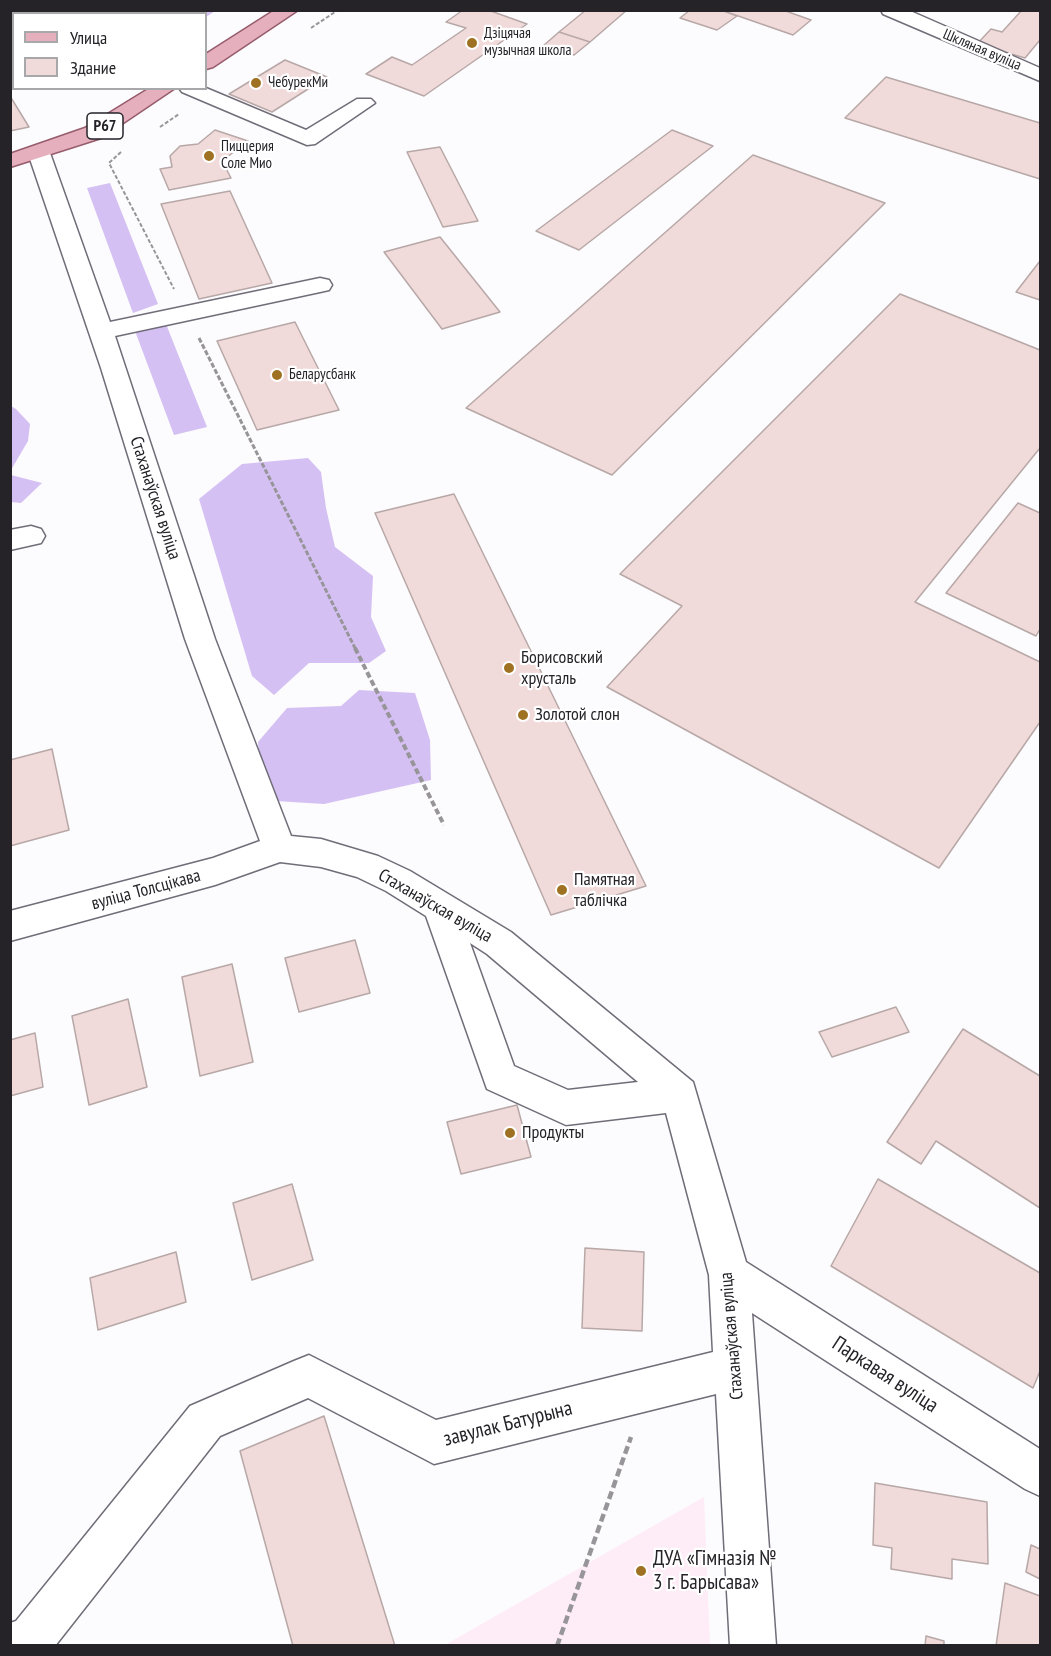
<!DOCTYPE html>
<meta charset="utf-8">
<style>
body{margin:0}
#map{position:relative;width:1051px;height:1656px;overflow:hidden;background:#fcfbfd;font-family:"PT Sans Narrow",sans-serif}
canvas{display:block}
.frame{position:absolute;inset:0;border:12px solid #252328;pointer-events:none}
.legend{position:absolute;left:12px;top:12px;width:195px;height:78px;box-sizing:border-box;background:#fff;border:2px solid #a8a7a9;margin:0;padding:8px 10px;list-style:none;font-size:18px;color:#252328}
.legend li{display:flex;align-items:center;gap:12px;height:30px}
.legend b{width:30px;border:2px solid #a8a7a9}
</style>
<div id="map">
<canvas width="1051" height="1656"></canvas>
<div class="frame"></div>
<ul class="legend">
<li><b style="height:8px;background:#e5afbd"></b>Улица</li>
<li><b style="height:16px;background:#f1dbda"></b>Здание</li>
</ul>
</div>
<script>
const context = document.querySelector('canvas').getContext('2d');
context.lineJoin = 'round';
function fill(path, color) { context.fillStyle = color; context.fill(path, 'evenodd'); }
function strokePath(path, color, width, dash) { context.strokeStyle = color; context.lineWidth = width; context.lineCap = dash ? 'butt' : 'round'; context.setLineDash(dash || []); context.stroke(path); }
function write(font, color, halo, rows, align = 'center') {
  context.font = font + ' "PT Sans Narrow",sans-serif'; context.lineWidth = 4.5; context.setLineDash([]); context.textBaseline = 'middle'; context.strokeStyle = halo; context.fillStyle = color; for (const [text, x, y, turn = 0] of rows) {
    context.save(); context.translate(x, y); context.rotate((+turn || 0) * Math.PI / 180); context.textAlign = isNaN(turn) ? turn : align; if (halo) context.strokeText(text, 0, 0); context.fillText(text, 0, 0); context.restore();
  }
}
fill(new Path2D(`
 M704,1497L710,1645H445Z`), '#feecf7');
fill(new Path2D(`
 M92,10H215V11L206,17V14L88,13Z
 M110,183L158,304L133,313L87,188Z
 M166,324L207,427L174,435L135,331Z
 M11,406L16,409L30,424L28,441L11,470Z
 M308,458L321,472L326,508L335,547L373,576L371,617L386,651L369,663H309L274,695L252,676L199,499L242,464Z
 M10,475H11L42,483L21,503L11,502Z
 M359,690L415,693L430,740L431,780L324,804L276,801L261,776L258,742L287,708L341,706Z`), '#d5c0f3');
const building = new Path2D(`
 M463,10H488L527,24L424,96L366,74L392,57L412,65L466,28L446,22Z
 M586,10H627L590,42L559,32Z
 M690,10H721L737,16L717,30L680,18Z
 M721,10H783L811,20L793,35Z
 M1022,10H1040V40L1025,58L977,44L991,29L1002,32Z
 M559,32L590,42L574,55L543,46Z
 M285,60L327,77L272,112L229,94Z
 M886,77L1040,123V179L845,118Z
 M10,96L29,127L10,131Z
 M215,130L248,141L222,161L231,178L169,190L160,169L172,167L170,156L180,146L198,144Z
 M672,130L713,146L579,250L536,231Z
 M440,147L478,221L443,227L407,152Z
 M753,155L885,203L612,475L466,408Z
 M230,191L272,283L199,299L161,204Z
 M440,237L500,312L442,329L384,252Z
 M1040,261V300L1016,292Z
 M900,294L1040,350V448L915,602L1040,662V722L939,868L607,687L682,606L620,574Z
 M295,322L339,410L257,430L217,341Z
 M454,494L646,886L551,915L375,513Z
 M1018,503L1040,513V629L1036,636L946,593Z
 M52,749L69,830L10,846V760Z
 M355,940L370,993L299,1012L285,958Z
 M232,964L253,1062L200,1076L182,977Z
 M128,999L147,1087L89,1105L72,1016Z
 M896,1007L909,1032L832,1057L819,1032Z
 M963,1029L1040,1076V1208L936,1141L921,1164L887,1142Z
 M35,1033L43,1087L10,1096V1040Z
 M517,1105L531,1157L461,1174L447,1122Z
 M878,1179L1040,1273V1371L1033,1388L831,1266Z
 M292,1184L313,1260L252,1280L233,1203Z
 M585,1248L644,1252L642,1331L582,1328Z
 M176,1252L186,1302L98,1330L90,1278Z
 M324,1416L395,1646H293L240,1451Z
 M875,1483L987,1502L988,1564L952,1559V1579L891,1569L892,1548L873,1545Z
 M1031,1545L1040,1549V1579L1026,1572Z
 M1005,1583L1040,1596V1646H996Z
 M926,1636L944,1641V1646H925Z`);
fill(building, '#f1dbda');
strokePath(building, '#b7a8a7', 1.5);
const minor = new Path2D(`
 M881,10H908L1040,68V81L883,14Z
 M179,88H206L306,130L357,99H371L375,103L315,144L307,145L182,92Z
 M39,146L47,148L50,153L110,322L320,278L329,280L332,285L329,290L320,292L115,336L215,639L291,836L321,839L378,856L410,871L511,932L693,1082L746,1262L1040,1449V1496L1025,1489L752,1313L776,1646H730L716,1394L434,1464L308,1398L220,1436L55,1646H10V1623L16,1621L190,1406L294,1361L309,1355L436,1420L713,1352L709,1275L666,1113L566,1125L487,1089L426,916L386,891L357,877L321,867L280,862L215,885L10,941V911L213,858L260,841L185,639L101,368L28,153L31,148ZM470,943L487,954L638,1082L568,1090L514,1066Z
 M31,526L41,529L45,536L41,543L10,550V530Z`);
const major = new Path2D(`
 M275,10H298L213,67L206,69V54Z
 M150,88H175L101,138L10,167V154L85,128Z`);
strokePath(minor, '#716d78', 3);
strokePath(major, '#965c6c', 3);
strokePath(new Path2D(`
 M311,28L338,10
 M160,127L179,114
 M121,152L109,163L174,289`), '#979599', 2, [4, 2]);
strokePath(new Path2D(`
 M199,338L356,650`), '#979599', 3, [5, 2]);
strokePath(new Path2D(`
 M355,648L444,825`), '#979599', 4, [6, 3]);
strokePath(new Path2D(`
 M557,1646L631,1437`), '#979599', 4.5, [8, 4]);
fill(minor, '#fff');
fill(major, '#e5afbd');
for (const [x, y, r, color] of [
 [472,43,6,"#9f7123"],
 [256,83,6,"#9f7123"],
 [209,156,6,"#9f7123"],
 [277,375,6,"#9f7123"],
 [509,668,6,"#9f7123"],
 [523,715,6,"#9f7123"],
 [562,890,6,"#9f7123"],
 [510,1133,6,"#9f7123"],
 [641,1571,6,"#9f7123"]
]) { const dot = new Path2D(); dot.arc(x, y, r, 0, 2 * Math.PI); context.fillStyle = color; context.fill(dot); strokePath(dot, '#fff', 2); }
write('15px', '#252328', '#fff', [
 ["Дзіцячая",484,34],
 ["музычная школа",484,51],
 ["ЧебурекМи",268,83],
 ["Пиццерия",221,147],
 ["Соле Мио",221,164],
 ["Беларусбанк",289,375]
], 'left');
write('15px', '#252328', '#fff', [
 ["Шкляная вуліца",982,50,23]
]);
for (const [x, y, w] of [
 [105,126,36]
]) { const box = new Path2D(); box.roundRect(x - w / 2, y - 13, w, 26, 4.5); context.fillStyle = '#fff'; context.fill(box); strokePath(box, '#252328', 1.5); }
write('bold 16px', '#252328', null, [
 ["Р67",105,126]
]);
write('18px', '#252328', '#fff', [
 ["Стаханаўская вуліца",155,498,72],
 ["вуліца Толсцікава",146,890,-15],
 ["Стаханаўская вуліца",435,906,30],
 ["Стаханаўская вуліца",732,1336,-95]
]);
write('18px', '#252328', '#fff', [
 ["Борисовский",521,658],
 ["хрусталь",521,679],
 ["Золотой слон",535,715],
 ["Памятная",574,880],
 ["таблічка",574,901],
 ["Продукты",522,1133]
], 'left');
write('21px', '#252328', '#fff', [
 ["Паркавая вуліца",885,1375,33],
 ["завулак Батурына",508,1424,-14]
]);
write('21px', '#252328', '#fff', [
 ["ДУА «Гімназія №",653,1559],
 ["3 г. Барысава»",653,1583]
], 'left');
</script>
